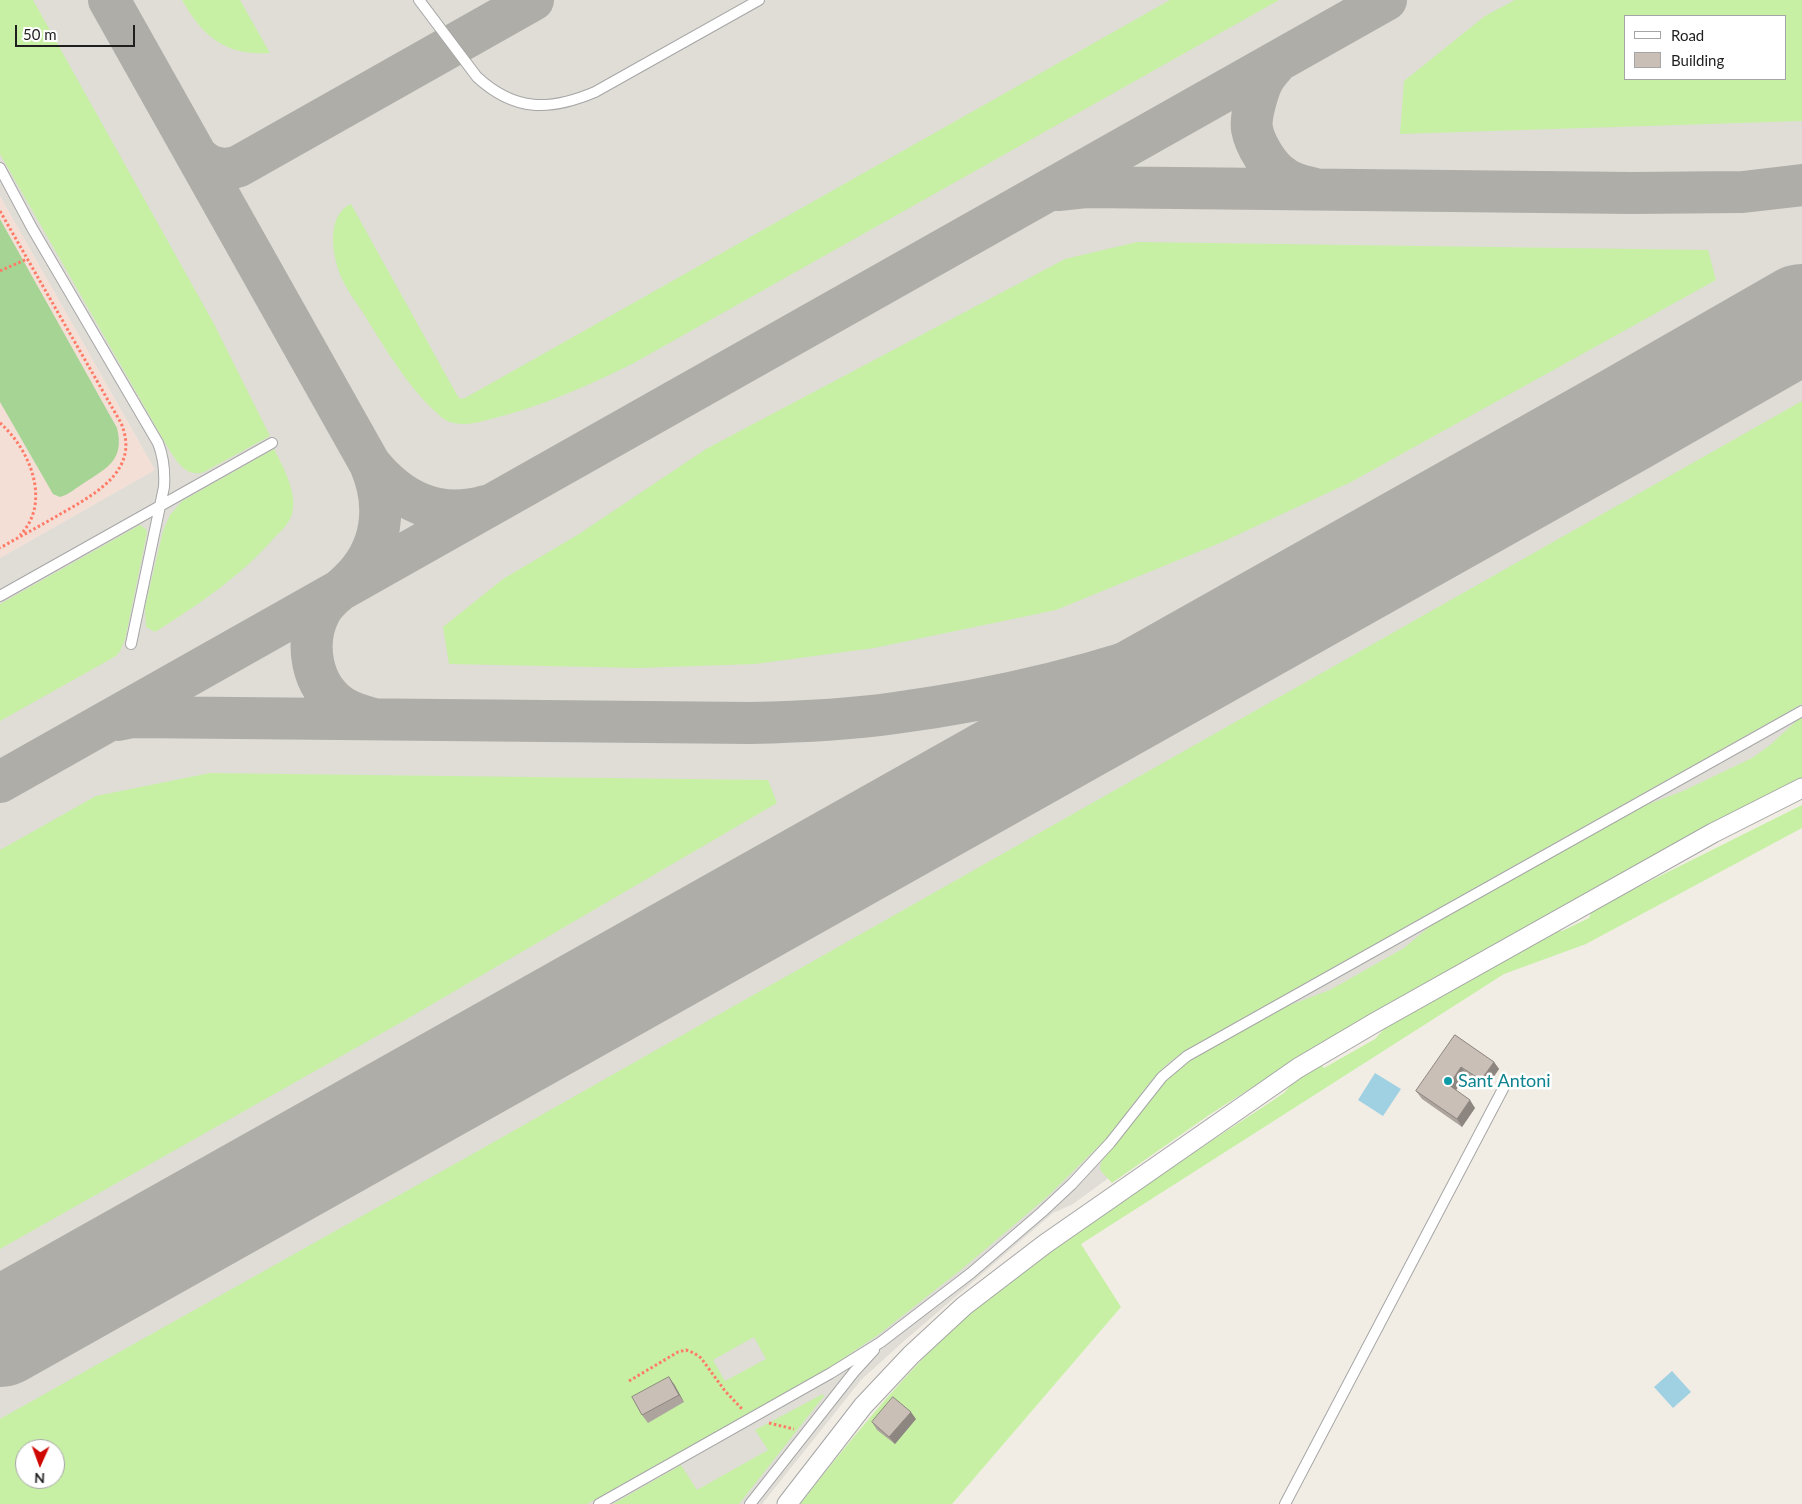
<!DOCTYPE html>
<style>
body{margin:0}
#map{position:relative;width:1802px;height:1504px;overflow:hidden;background:#f1ede4;font-family:Lato,sans-serif}
canvas{display:block}
.legend{position:absolute;left:1624px;top:15px;width:162px;height:65px;box-sizing:border-box;background:#fff;border:1px solid #a5a5a5;margin:0;padding:6px 9px;list-style:none;font-size:15px;color:#1f1f1f}
.legend li{display:flex;align-items:center;gap:10px;height:25px}
.legend b{width:25px;border:1px solid #a5a5a5}
.north{position:absolute;left:15px;top:1439px;width:50px;height:50px;box-sizing:border-box;background:#fff;border:1px solid #a5a5a5;border-radius:50%;rotate:182deg;font-size:14px;font-weight:700;line-height:20px;text-align:center;color:#1f1f1f}
.north::after{content:'';display:block;margin:auto;width:18px;height:22px;background:#ce0700;clip-path:polygon(50% 0,100% 100%,50% 72%,0 100%)}
.scale{position:absolute;left:15px;top:25px;width:120px;height:22px;box-sizing:border-box;border:2px solid #1f1f1f;border-top:0;padding-left:6px;font-size:15px;line-height:18px;white-space:nowrap;color:#1f1f1f;-webkit-text-stroke:4px #fff;paint-order:stroke}
</style>
<div id="map">
<canvas width="1802" height="1504"></canvas>
<ul class="legend">
<li><b style="height:6px;background:#fff"></b>Road</li>
<li><b style="height:14px;background:#c9bfb7"></b>Building</li>
</ul>
<div class="north">N</div>
<div class="scale">50 m</div>
</div>
<script>
const context = document.querySelector('canvas').getContext('2d');
context.lineJoin = 'round';
function fill(path, color) { context.fillStyle = color; context.fill(path, 'evenodd'); }
function strokePath(path, color, width, dash) { context.strokeStyle = color; context.lineWidth = width; context.lineCap = dash ? 'butt' : 'round'; context.setLineDash(dash || []); context.stroke(path); }
function write(font, color, halo, rows, align = 'center') {
  context.font = font + ' Lato,sans-serif'; context.lineWidth = 5; context.setLineDash([]); context.textBaseline = 'middle'; context.strokeStyle = halo; context.fillStyle = color; for (const [text, x, y, turn = 0] of rows) {
    context.save(); context.translate(x, y); context.rotate((+turn || 0) * Math.PI / 180); context.textAlign = isNaN(turn) ? turn : align; if (halo) context.strokeText(text, 0, 0); context.fillText(text, 0, 0); context.restore();
  }
}
fill(new Path2D(`
 M0,196L155,470L0,558Z`), '#f4dfd6');
fill(new Path2D(`
 M0,0H1802V772L1297,1051L1137,1157L1073,1204L1053,1213L904,1341L861,1380L762,1504H0V558L155,470L0,196ZM1626,16H1786V79H1626ZM25,1449H55V1479H25Z`), '#dfddd6');
fill(new Path2D(`
 M0,0H33L213,322L270,436L204,472C185,478 176,460 167,446L0,154Z
 M182,0H240L270,53C226,56 203,37 182,0Z
 M1170,0H1279L632,364C587,386 540,407 491,419C480,422 466,426 454,423C448,422 443,419 438,414C409,389 382,344 362,311C355,301 347,290 342,279C332,257 325,216 351,204L457,395L460,399L465,398Z
 M1515,0H1802V121L1400,134L1404,81L1485,16ZM1626,16H1786V79H1626Z
 M1137,242L1708,250L1716,280L1351,482L1220,543L1056,610L874,648L755,664L640,668L449,664L443,627L503,579L579,534L706,449L1065,259Z
 M1802,401V704L1186,1050L1167,1064L1151,1081L1105,1140L1047,1197L962,1269L878,1335L832,1366L587,1504H0V1419L469,1156ZM754,1337L766,1359L725,1381L713,1360ZM25,1449H55V1479H25Z
 M274,449C283,467 298,493 292,514C289,524 281,531 274,538C241,576 198,605 155,632L146,627L145,607L163,531L170,515L182,501Z
 M140,525L146,529L147,533L125,640L120,651L116,656L0,721V604Z
 M1802,716V779L1771,793L1290,1063L1209,1115L1112,1183L1100,1170L1101,1162L1160,1088L1173,1073L1194,1057L1277,1010L1330,990L1404,948L1429,927L1486,893L1644,806L1683,791L1752,758L1769,746Z
 M210,773L768,780L777,803L400,1023L0,1249V850L96,796Z
 M1802,805V828L1586,944L1504,974L1081,1244L1121,1307L952,1504H800C850,1441 900,1377 960,1323C995,1291 1033,1265 1071,1237C1141,1187 1213,1140 1284,1093L1300,1074L1319,1062L1324,1068L1375,1039L1392,1020L1555,930L1562,931L1589,918L1592,910Z
 M823,1394L824,1396L739,1504H613L681,1465L697,1490L768,1450L755,1430Z`), '#c7f0a5');
fill(new Path2D(`
 M0,219L117,428C125,460 107,468 84,483C76,488 68,495 60,497L53,494L0,402Z`), '#a5d495');
fill(new Path2D(`
 M1375,1073L1401,1089L1383,1116L1358,1100Z
 M1672,1371L1691,1392L1673,1408L1654,1387Z`), '#a0d1e2');
strokePath(new Path2D(`
 M109,0L370,464C388,506 383,550 349,582C338,593 327,598 320,612C304,643 311,687 342,707C352,713 362,716 374,719
 M1277,62C1273,67 1268,72 1265,77C1258,88 1250,117 1252,129C1255,145 1269,168 1283,177C1292,184 1304,186 1315,189
 M197,156C208,168 223,172 239,166L533,0
 M1058,190L1086,187L1632,193L1743,192L1802,185
 M1626,419L1733,346L1802,297
 M370,464C400,501 438,520 486,506
 M118,720L133,717L750,723C798,722 847,720 895,713C1000,699 1103,674 1202,637C1266,613 1326,582 1386,550C1448,517 1510,483 1572,450
 M0,782L1386,0`), '#afada8', 42);
strokePath(new Path2D(`
 M0,1333L1626,419L1802,318`), '#afada8', 108);
const service = new Path2D(`
 M419,0L477,77C515,112 550,111 595,92L759,0
 M0,168L32,228L158,443C164,458 165,471 164,487L131,644
 M0,596L272,443
 M599,1504L831,1373L881,1342L971,1273L1042,1212L1072,1184L1110,1143L1162,1077L1187,1056L1802,711
 M750,1504L854,1372L874,1350
 M1285,1504L1505,1085`);
const minor = new Path2D(`
 M787,1504L863,1406L911,1355L964,1306L1045,1244L1298,1068L1376,1022L1713,833L1802,788`);
strokePath(service, '#a6a6a6', 12);
strokePath(minor, '#a6a6a6', 21);
strokePath(new Path2D(`
 M0,211L121,423C142,472 91,496 57,516C38,527 19,537 0,548
 M0,271L27,259
 M0,423C30,449 52,503 20,535
 M629,1381L678,1352L686,1350L694,1353L701,1358L725,1391L743,1410
 M769,1423L794,1429`), '#ff7b67', 3, [2.5, 2.5]);
strokePath(service, '#fff', 10);
strokePath(minor, '#fff', 19);
fill(new Path2D(`
 M1455,1035L1494,1062L1499,1069L1486,1088L1467,1074L1456,1090L1475,1108L1462,1127L1422,1099L1416,1091Z
 M674,1384L684,1402L648,1423L642,1415Z
 M916,1419L895,1444L877,1430L872,1422Z`), '#ada49d');
fill(new Path2D(`
 M1494,1062L1499,1069L1486,1088L1481,1080Z
 M1461,1067L1467,1074L1454,1093L1449,1085Z
 M1470,1100L1475,1108L1462,1127L1457,1119Z
 M669,1377L674,1384L684,1402L679,1395Z
 M911,1412L916,1419L895,1444L889,1437Z`), '#8d8680');
const building = new Path2D(`
 M1455,1035L1494,1062L1481,1080L1461,1067L1449,1085L1470,1100L1457,1119L1416,1091Z
 M669,1377L679,1395L642,1415L632,1397Z
 M893,1397L911,1412L889,1437L872,1422Z`);
fill(building, '#c9bfb7');
strokePath(building, '#8d8680', 1);
for (const [x, y, r, color] of [
 [1448,1081,5,"#0f9aa8"]
]) { const dot = new Path2D(); dot.arc(x, y, r, 0, 2 * Math.PI); context.fillStyle = color; context.fill(dot); strokePath(dot, '#fff', 2); }
write('18px', '#0d838f', '#fff', [
 ["Sant Antoni",1458,1081]
], 'left');
</script>
